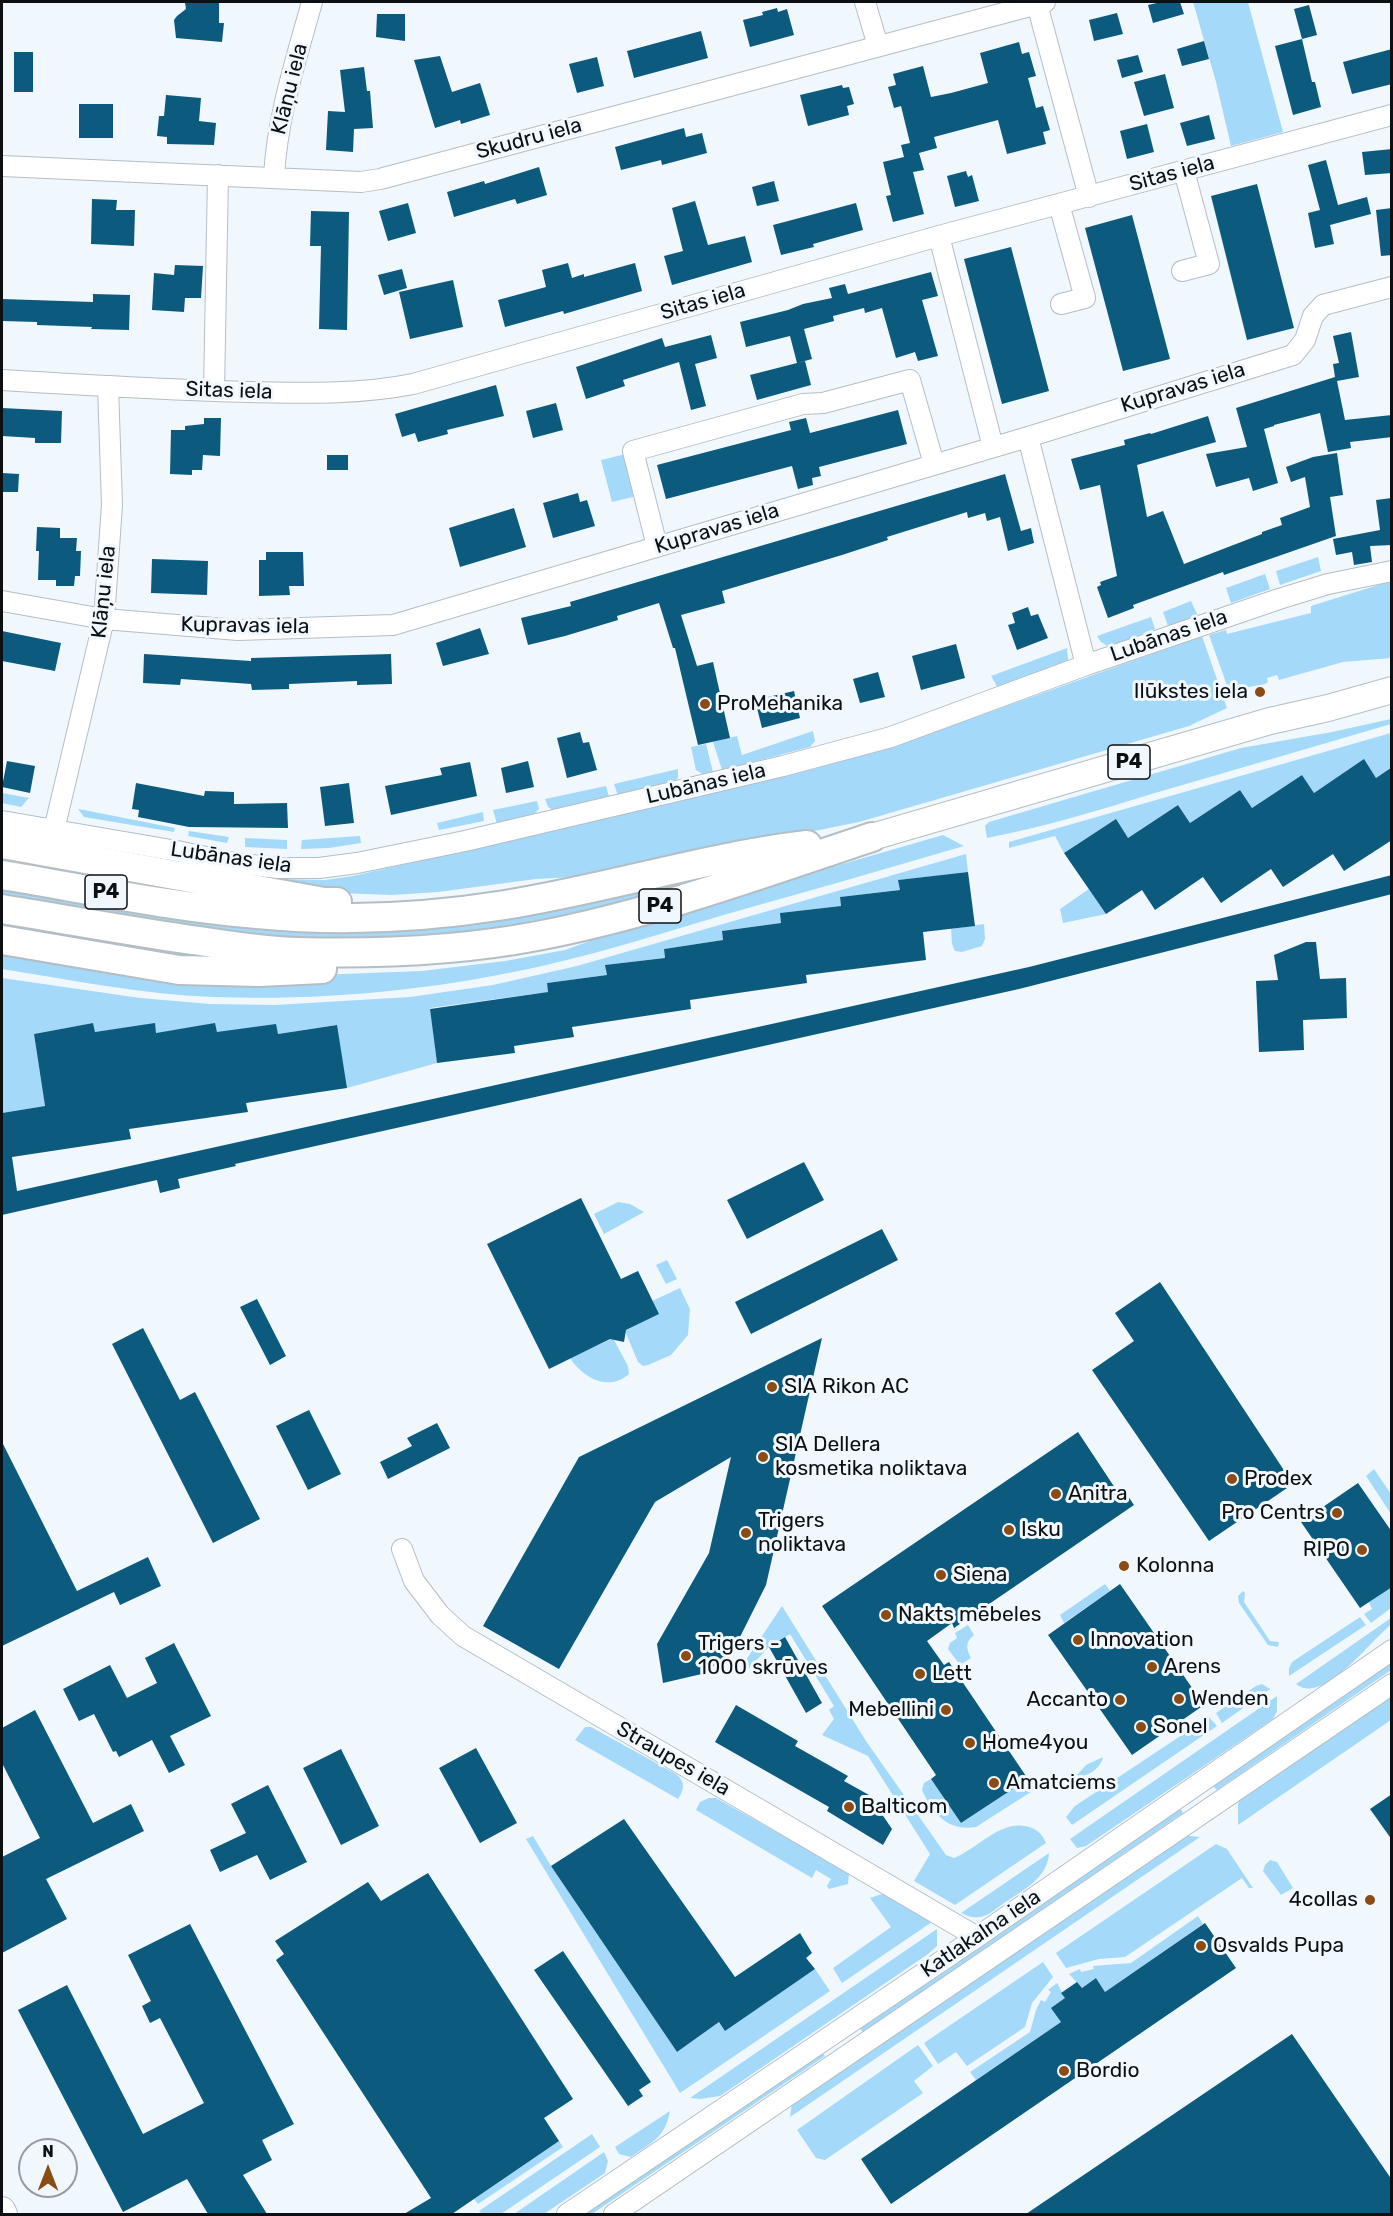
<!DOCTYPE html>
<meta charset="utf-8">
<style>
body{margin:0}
#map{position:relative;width:1393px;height:2216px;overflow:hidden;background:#f0f8fe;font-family:Rubik,sans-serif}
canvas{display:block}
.frame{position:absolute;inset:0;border:3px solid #0d1013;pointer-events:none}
.north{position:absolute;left:18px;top:2138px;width:60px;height:60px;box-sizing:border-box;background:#f0f8fe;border:2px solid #959ba0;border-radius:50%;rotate:0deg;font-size:16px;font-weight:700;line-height:24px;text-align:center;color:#0d1013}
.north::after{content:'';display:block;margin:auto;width:21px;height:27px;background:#8b4b14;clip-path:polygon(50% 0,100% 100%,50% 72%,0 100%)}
</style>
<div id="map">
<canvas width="1393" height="2216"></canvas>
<div class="frame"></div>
<div class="north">N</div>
</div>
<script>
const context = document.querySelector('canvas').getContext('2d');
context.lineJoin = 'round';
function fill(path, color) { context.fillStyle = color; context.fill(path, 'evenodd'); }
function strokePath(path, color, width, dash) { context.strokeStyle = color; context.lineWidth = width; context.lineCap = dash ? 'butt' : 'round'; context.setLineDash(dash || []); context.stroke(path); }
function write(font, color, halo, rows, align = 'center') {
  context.font = font + ' Rubik,sans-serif'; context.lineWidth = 6; context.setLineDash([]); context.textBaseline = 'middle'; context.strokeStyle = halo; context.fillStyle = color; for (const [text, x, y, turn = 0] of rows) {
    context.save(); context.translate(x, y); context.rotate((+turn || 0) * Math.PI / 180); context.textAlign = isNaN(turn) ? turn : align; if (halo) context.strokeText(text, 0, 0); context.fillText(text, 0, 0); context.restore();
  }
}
fill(new Path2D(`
 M1193,2H1248L1283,132L1231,146L1216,82Z
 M626,454L637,496L612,502L601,460Z
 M1318,557L1321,571L1280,585L1276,571Z
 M1265,574L1270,589L1231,603L1226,588Z
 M1391,581V658L1343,662L1279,680L1277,675L1267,678L1268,682L1265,684L1229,691L1209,635L1226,630L1227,634L1311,613V606Z
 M1191,601L1198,616L1168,626L1163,612Z
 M1151,617L1155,629L1109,647L1101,642L1097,636Z
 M1202,636L1227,708L1189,726L859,822L591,876L536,879L438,892L392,895L312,892L2,833L185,861L241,874L281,879L325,880L353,876L798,773L895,746Z
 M1067,648L1068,660L1064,664L998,688L991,676Z
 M1391,719V724C1313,747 1234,770 1155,793C1100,810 1044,827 987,838L985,826L989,822L1241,748L1332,732Z
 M813,731L815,741L810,747L722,770L713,742L737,736L742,755Z
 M1391,733V767L1376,778L1364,760L1314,793L1302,775L1252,808L1240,790L1190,823L1178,805L1128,838L1115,820L1064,853L1055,836L1009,848V842Z
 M706,744L713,772L704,775L696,770L691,747Z
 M678,769V778L672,783L618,796L614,784Z
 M606,786L609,797L554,811L548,807L545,799Z
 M2,793L29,798L21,807L2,803Z
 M537,801L539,809L532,816L497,824L493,810Z
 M78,809L84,810L175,828L174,832L84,817Z
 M483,812L484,821L439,830L437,823Z
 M189,831L229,837L227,843L188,836Z
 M943,835L964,846C885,869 806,892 727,914C667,932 607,951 546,965C438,990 323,1001 212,997C141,994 71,980 2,969V951L289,976L422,971L505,961L565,950L642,922Z
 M360,836L361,843L329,848L301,849L302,840Z
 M245,838L287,840V849L245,847Z
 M966,854L968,872L899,880L900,890L840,897L841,906L781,913V923L722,931L723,940L664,949L665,958L606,965L607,975L547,983L548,992L430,1008L437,1063L347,1088L336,1025L278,1034L217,1032L215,1024L156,1033L154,1024L95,1032L93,1023L34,1034L45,1106L2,1113V978L140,998L210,1004L275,1005L410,997L493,985L577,966Z
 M685,880L687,884C562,919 437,945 307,939C204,935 103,913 2,896V887L235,924Z
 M1089,889L1106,914L1063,923L1060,909Z
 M2,923L234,958L184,959L2,930Z
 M984,924L985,939L982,946L962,952L955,951L952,944L951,929Z
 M618,1202L630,1204L644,1212L604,1234L594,1214Z
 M667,1260L677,1279L666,1284L656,1265Z
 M680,1288L690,1309L688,1335L671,1355L648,1365L643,1366L638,1362L625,1331L658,1314L652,1301Z
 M613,1338L628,1366L629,1374C609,1392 583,1378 570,1358Z
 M1374,1469L1391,1494V1514L1366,1476Z
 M1105,1584L1110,1591L1064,1623L1060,1615Z
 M1391,1587V1608L1371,1623L1364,1614L1372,1609L1369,1602Z
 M1243,1591L1245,1593L1244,1602L1270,1641L1279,1642L1278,1647L1268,1645L1239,1603L1238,1596Z
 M782,1606L866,1741L946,1855L954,1858C980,1848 1004,1815 1034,1829C1040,1832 1043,1836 1046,1843L955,1905L914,1881L930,1854L868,1756L822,1735L834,1719L829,1710L834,1706L790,1634L769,1647L748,1669L742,1666Z
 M1360,1617L1366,1625L1289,1676V1668L1292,1662Z
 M1391,1618V1625C1370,1640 1324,1706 1296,1684Z
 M968,1625L974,1635C965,1642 966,1648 971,1658L960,1665L948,1649L950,1643L957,1638L955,1633Z
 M1391,1663V1670L1217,1790L1212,1785Z
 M1262,1684L1270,1689L1222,1723L1216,1713L1256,1686Z
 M1391,1692V1720L1238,1825V1804L1241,1797Z
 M1277,1696V1711L1273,1719L1086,1846L1077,1848L1070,1839Z
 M1209,1717L1217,1726L1072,1825L1066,1817L1075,1806Z
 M585,1727H591L676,1774C686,1782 684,1790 678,1799L575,1740Z
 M1103,1757C1101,1768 1091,1774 1080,1777L1077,1775L1086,1765Z
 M931,1779L961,1823L1028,1779L1034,1790L976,1827C948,1832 932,1813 922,1790L924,1783Z
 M709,1798H716L849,1873L848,1884L829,1889L827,1886L831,1879L816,1870L812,1878L696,1810L700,1802Z
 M1180,1808L1183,1813L863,2032L858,2026Z
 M1181,1835L1200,1837L790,2117L792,2103Z
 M533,1836L551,1866L677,2052L719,2022L725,2030L815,1969L830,1991L680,2093L526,1839Z
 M1216,1844L1227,1849L1253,1888H1249L1242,1878L1125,1957L1099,1959L1066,1968L1056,1953Z
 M1049,1853C1048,1878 1022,1891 1004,1903C998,1907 991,1914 984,1916C975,1919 969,1917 961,1913Z
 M1270,1860L1277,1862L1293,1888L1281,1895L1263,1871L1265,1865Z
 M882,1894H887L932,1922L842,1983L833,1968L891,1927L870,1898Z
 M1198,1916L1203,1924L1105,1992L1096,1978L1082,1988L1069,1974L1080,1969L1081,1972L1094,1969L1093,1966L1131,1963Z
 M937,1929V1946L928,1954L720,2096L700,2099L690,2098Z
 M1043,1962L1053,1977L1032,2003L1025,2027L967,2066L956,2052L938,2064L924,2043Z
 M1057,1983L1065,1998L1061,2022L976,2080L970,2072L1030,2032L1036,2010L1041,2000L1045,2002L1051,1992L1048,1990Z
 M918,2045L933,2066L914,2081L923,2093L825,2160L816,2158L797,2130Z
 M820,2050L825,2056L592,2214H581Z
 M670,2111C665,2138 652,2142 631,2157L619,2154L615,2147Z
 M592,2134L600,2147L501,2214H482L479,2211Z
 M559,2141L563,2147L478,2204L474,2199Z
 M604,2152L608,2161L605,2173L544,2214H514Z`), '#a4d9f9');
fill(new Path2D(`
 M185,2H219V23H224L222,42L176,38L174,20L177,16L186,9Z
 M1161,2H1180L1184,14L1153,23L1148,5Z
 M1309,5L1317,35L1302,39L1294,9Z
 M777,8L778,12L787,9L794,35L750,47L743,20L763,15L762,12Z
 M1117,13L1123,34L1094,41L1089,20Z
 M377,14H405V41L376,37Z
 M701,31L708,58L634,78L627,51Z
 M1302,39L1312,82H1315L1321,107L1293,115L1275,46Z
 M1204,41L1209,59L1182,66L1177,49Z
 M1019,42L1022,54L1029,52L1036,76L1028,78L1036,108L1043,106L1050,130L1043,132L1046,144L1007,154L998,120L934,137L937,148L919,153L924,170L913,172L924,214L893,222L886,196L891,195L883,162L904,157L901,145L910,143L901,106L894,108L888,87L896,85L893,74L923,66L931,97L951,93L988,83L980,53Z
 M1392,49V84L1352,94L1343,62Z
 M14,52H33V92H14Z
 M1138,55L1143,72L1122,78L1117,60Z
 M440,56L452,92L480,83L490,115L461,124L460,120L435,128L414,60Z
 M597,57L604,86L577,93L569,64Z
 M364,67L367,91H370L373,128L354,129L353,152L326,150L328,111L345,112L340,70Z
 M1165,74L1174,108L1144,116L1134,82Z
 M842,85L843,88L849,87L854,104L847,106L849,115L808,126L800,95Z
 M166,95L201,98L199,121L216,123L214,145L167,144V137L157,136L159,116H164Z
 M79,104H113V138H79Z
 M1209,115L1215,139L1187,146L1180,123Z
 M1147,124L1154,152L1127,159L1120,131Z
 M684,128L686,137L702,133L707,153L662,165L661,160L621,170L615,147Z
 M1392,149V173L1365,175L1362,152Z
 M1326,160L1338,205L1367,197L1371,214L1330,225L1334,244L1315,248L1308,213L1320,210L1308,165Z
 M539,167L547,195L517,204L515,199L454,217L447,192L484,181L485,184Z
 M966,171L968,177L972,175L979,201L955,207L947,176Z
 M774,181L779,201L757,206L752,187Z
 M1257,184L1294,328L1247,340L1211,196Z
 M92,199L117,200L116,210H135L134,246L91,244Z
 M695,201L708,245L745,236L752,262L672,285L664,256L683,251L672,208Z
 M408,203L416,233L388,241L379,211Z
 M856,203L863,230L813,244L814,247L781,255L773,225Z
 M1392,208V255L1381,256L1376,210Z
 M311,211L349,212L347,330L319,329L321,246H310Z
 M1132,215L1170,359L1123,371L1085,228Z
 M1011,247L1049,391L1002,404L964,259Z
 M568,263L572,278L584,274V277L635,263L642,291L564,314L563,311L505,327L498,300L546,287L542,270Z
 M175,265L203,266L201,298H185L184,312L152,310L154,273L174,275Z
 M402,269L407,288L384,295L378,275Z
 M931,272L938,296L922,300L938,356L918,361L915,352L896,358L882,308L865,313L864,308L833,316L834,321L804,329L812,359L797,363L790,336L746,347L740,322L788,310L803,304L832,298L829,288L845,284L848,294Z
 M453,280L463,327L410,339L399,292Z
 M93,294L130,295L129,330L91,329L92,327L37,325V322L2,321V299L93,302Z
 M1351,332L1359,377L1337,381L1345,420L1392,415V437L1350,442L1351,448L1328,452L1320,413L1274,425V426L1264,429L1278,483L1253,491L1249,478L1216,487L1206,454L1247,447L1236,408L1335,377L1333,364L1339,363L1333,336Z
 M711,335L717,358L695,364L706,406L691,410L679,362L623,380L625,386L586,399L576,367L662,338L665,347Z
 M805,361L811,385L757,400L750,375Z
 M496,385L504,416L447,430L448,434L418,442L415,433L402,437L395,414Z
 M556,403L563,430L533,438L526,411Z
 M2,408L62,411L61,443H35V438L2,436Z
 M898,410L907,444L819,467L821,476L812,478L813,485L798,489L792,466L666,499L657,465L791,430L789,422L806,418L810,433Z
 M1208,416L1216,442L1137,465L1147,517L1163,511L1184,564L1262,534V532L1282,525L1280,518L1310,507L1305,477L1291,482L1286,467L1313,457L1337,453L1343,495L1330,497L1336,536L1224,575L1223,572L1133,605L1134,608L1108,618L1097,587L1101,585L1100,582L1117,576L1100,485L1080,490L1071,459L1125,445L1124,440L1150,433L1151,434Z
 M204,418H221L220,456L203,455L202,470H192V475L170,474L171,430H185V426L204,424Z
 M327,455H348V470H327Z
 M2,473L19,474L18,492H2Z
 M1005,474L1021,531L1031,528L1034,543L1008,551L1000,517L987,521L985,513L968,518L967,512L887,537L888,540L842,555L722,591L725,603L681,615L697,666L713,662L730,738L698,745L675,648H673L659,603L617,616L618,620L565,636L528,645L521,618L571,606L570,602Z
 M578,493L580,502L587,500L595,526L553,538L543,503Z
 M1392,498V545L1370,546L1372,562L1354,565L1352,552L1336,555L1333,539L1380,530L1376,500Z
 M514,508L526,547L460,567L449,528Z
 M37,527L60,528V538H77L76,551H81L80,576H75L74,586H56V580H38L39,551H36Z
 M266,552H303L304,586H289L290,595L259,596V560H266Z
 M152,559L208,561L207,595L151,593Z
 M1028,607L1031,616L1038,614L1048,638L1017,650L1008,625L1015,623L1012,613Z
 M480,628L489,654L443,666L436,643Z
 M2,631L61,643L55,671L2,661Z
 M956,644L965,678L921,690L912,656Z
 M144,654L251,661V658L391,654L392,684L357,685V681L289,684V689L252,690L251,684L181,679L180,685L143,683Z
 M878,672L885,697L860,703L853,679Z
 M794,691L800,718L762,728L755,700Z
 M580,732L583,743L589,742L597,770L567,778L557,738Z
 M1364,759L1376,778L1392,767V840L1344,871L1333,854L1283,887L1271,869L1221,903L1203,877L1155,910L1142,890L1106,914L1064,853L1116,819L1128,838L1178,805L1190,823L1240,790L1252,808L1302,775L1314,793Z
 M7,761L35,766L30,793L2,787Z
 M528,761L534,787L506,793L501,768Z
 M470,762L477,796L391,815L385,786L442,775L440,768Z
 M136,783L204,796L205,791L234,792V804L287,803L288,828L189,827L138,817L139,810L132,809Z
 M349,783L354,823L325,826L320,787Z
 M968,872L975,926L923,932L926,960L806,975L807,983L690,1000L691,1009L572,1027L574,1037L514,1046L515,1053L437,1063L430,1009L548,992L547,983L607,975L605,965L665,958L664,949L723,940L722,931L781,923L780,913L841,906L840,897L900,890L898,880Z
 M1392,875V894L1019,989L235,1164L236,1166L178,1179L180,1188L160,1193L157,1180L2,1215V1113L45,1106L34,1034L93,1023L95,1032L155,1023L156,1033L215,1023L217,1032L276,1024L278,1034L337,1025L347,1088L246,1103L248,1112L129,1129L131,1139L12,1157L17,1191L1029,967Z
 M1306,942H1316L1320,979L1346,978L1347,1018L1303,1020L1304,1050L1259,1052L1256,981L1278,980L1274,955Z
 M804,1162L824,1200L747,1239L727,1200Z
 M581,1198L621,1279L638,1271L659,1314L626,1330L624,1342L610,1339L549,1369L487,1244Z
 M882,1229L898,1260L751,1334L735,1302Z
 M1160,1282L1293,1484L1209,1541L1092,1370L1134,1341L1115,1313Z
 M257,1299L286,1356L270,1365L240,1307Z
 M143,1328L180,1400L195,1392L260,1519L213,1543L112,1344Z
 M822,1338L766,1585L735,1647L706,1673L663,1683L657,1644L709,1553L731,1457L655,1502L559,1669L483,1626L579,1457Z
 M309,1410L341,1474L308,1490L276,1426Z
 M437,1423L450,1448L388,1479L380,1462L412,1446L407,1438Z
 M1078,1432L1119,1494L1124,1490L1134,1505L954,1628L952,1623L927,1641L944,1665L949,1662L1028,1779L961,1823L931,1779L936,1775L822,1606Z
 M2,1442L77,1591L148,1557L161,1586L120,1605L114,1592L2,1646Z
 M1358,1483L1392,1532V1587L1360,1608L1301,1522Z
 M1120,1584L1204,1705L1132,1755L1048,1635Z
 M785,1637L822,1703L806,1713L769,1647Z
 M174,1643L211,1716L170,1736L185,1765L169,1773L152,1740L119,1757L116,1751L113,1752L94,1714L79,1721L63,1689L110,1665L127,1698L157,1683L145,1658Z
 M736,1705L798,1741L795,1746L848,1776L844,1781L869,1795L892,1829L883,1845L827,1811L829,1807L715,1742Z
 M35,1710L93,1823L131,1804L144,1831L46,1879L67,1919L2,1953V1857L40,1838L2,1763V1728Z
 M476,1748L517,1823L480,1843L439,1768Z
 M341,1749L379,1826L341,1845L303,1768Z
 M268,1785L307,1862L270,1880L257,1855L220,1872L210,1850L246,1833L231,1804Z
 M1392,1794V1840L1370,1809Z
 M624,1819L735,1977L800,1933L812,1953L806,1958L815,1969L725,2031L719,2022L677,2052L551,1866Z
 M428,1873L573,2099L544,2118L559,2141L452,2214H404L431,2198L276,1960L284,1954L275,1941L368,1882L381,1901Z
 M1205,1923L1236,1968L891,2204L861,2159L1061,2022L1051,2008L1065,1998L1061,1993L1077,1982L1082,1988L1096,1978L1105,1992Z
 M190,1924L294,2124L262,2140L272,2160L243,2175L267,2214H208L187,2179L123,2212L18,2010L67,1985L143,2134L204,2103L160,2018L150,2023L142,2006L151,2001L128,1955Z
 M563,1951L651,2082L639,2090L643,2096L628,2106L534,1970Z
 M1292,2034L1392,2180V2214H1026Z`), '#0c5a7e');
const minor = new Path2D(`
 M865,2L878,46
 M1037,4L1089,197
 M2,166L361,182L380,179L1045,2
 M274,177C277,117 296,60 312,2
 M1059,204L1085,298L1061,304
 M939,236L993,447
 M1182,271L1209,264L1184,171
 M2,380C84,385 166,390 249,392C305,393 357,395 413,384L939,236L1392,115
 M214,391L218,175
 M1028,437L1086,665
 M657,546L633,451L803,404L823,403L910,380L934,464
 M2,601L104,619L238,630L393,625L1028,437L1293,355L1305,340L1313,316L1323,305L1392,287
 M2,821L177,851L234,863L278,868H319L357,863L465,841L783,766L891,737L1086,665L1279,599L1328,584L1392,571
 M54,830L104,619L112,505L108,386
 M402,1549L414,1581L440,1615L463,1636L977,1937
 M567,2214L977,1937L1392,1650
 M614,2214L1392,1684`);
const major = new Path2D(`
 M872,837L1270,721L1328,708L1392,690
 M2,2210L4,2214`);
const highway = new Path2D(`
 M2,844L324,902H337
 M2,875C86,889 171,907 257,914C339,922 423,918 505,905C606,889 705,857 807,845
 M2,909C63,919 124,930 185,939C222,944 260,951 298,952C377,954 459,951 537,936C652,914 761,874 872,837
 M2,940L179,970L259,972L322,969`);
strokePath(minor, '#b4bec5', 22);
strokePath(major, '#b4bec5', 28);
strokePath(highway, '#b4bec5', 32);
strokePath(minor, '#fff', 20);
strokePath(major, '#fff', 26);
strokePath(highway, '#fff', 28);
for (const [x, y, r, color] of [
 [1260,692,6,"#8b4b14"],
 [705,704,6,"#8b4b14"],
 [772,1387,6,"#8b4b14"],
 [763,1457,6,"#8b4b14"],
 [1232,1479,6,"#8b4b14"],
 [1056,1494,6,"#8b4b14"],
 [1337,1513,6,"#8b4b14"],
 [1009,1530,6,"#8b4b14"],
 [746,1533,6,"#8b4b14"],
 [1362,1550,6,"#8b4b14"],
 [1124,1566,6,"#8b4b14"],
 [941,1575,6,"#8b4b14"],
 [886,1615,6,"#8b4b14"],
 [1078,1640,6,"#8b4b14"],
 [686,1656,6,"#8b4b14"],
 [1152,1667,6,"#8b4b14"],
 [920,1674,6,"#8b4b14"],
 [1179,1699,6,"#8b4b14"],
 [1120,1700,6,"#8b4b14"],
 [946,1710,6,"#8b4b14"],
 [1141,1727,6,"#8b4b14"],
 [970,1743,6,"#8b4b14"],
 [994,1783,6,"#8b4b14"],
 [849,1807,6,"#8b4b14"],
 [1370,1900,6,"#8b4b14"],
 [1201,1946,6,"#8b4b14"],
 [1064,2071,6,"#8b4b14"]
]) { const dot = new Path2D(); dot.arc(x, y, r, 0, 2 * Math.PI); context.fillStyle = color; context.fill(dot); strokePath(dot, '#f0f8fe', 2); }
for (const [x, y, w] of [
 [1129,762,42],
 [106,892,42],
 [660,906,42]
]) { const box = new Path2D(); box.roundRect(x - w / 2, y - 17, w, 34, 4.5); context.fillStyle = '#f0f8fe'; context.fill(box); strokePath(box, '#0d1013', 1.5); }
write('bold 20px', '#0d1013', null, [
 ["P4",1129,762],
 ["P4",106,892],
 ["P4",660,906]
]);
write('21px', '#0d1013', '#f0f8fe', [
 ["Klāņu iela",290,89,-76],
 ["Skudru iela",529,139,-15],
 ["Sitas iela",1172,174,-15],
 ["Sitas iela",703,302,-16],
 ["Kupravas iela",1183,388,-17],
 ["Sitas iela",229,391,2],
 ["Kupravas iela",717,529,-17],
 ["Klāņu iela",104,592,-84],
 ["Kupravas iela",245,626,1],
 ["Lubānas iela",1169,636,-19],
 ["Lubānas iela",706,784,-13],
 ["Lubānas iela",231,858,8],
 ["Straupes iela",673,1759,30],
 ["Katlakalna iela",981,1934,-34]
]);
write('21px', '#0d1013', '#f0f8fe', [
 ["Ilūkstes iela",1248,692,"right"],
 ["ProMehanika",717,704],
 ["SIA Rikon AC",784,1387],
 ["SIA Dellera",775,1445],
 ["kosmetika noliktava",775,1469],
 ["Prodex",1244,1479],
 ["Anitra",1068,1494],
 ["Pro Centrs",1325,1513,"right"],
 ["Trigers",758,1521],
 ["noliktava",758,1545],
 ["Isku",1021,1530],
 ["RIPO",1350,1550,"right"],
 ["Kolonna",1136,1566],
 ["Siena",953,1575],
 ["Nakts mēbeles",898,1615],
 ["Innovation",1090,1640],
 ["Trigers -",698,1644],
 ["1000 skrūves",698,1668],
 ["Arens",1164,1667],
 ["Lett",932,1674],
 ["Wenden",1191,1699],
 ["Accanto",1108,1700,"right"],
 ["Mebellini",934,1710,"right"],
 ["Sonel",1153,1727],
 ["Home4you",982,1743],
 ["Amatciems",1006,1783],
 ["Balticom",861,1807],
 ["4collas",1358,1900,"right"],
 ["Osvalds Pupa",1213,1946],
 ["Bordio",1076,2071]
], 'left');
</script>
